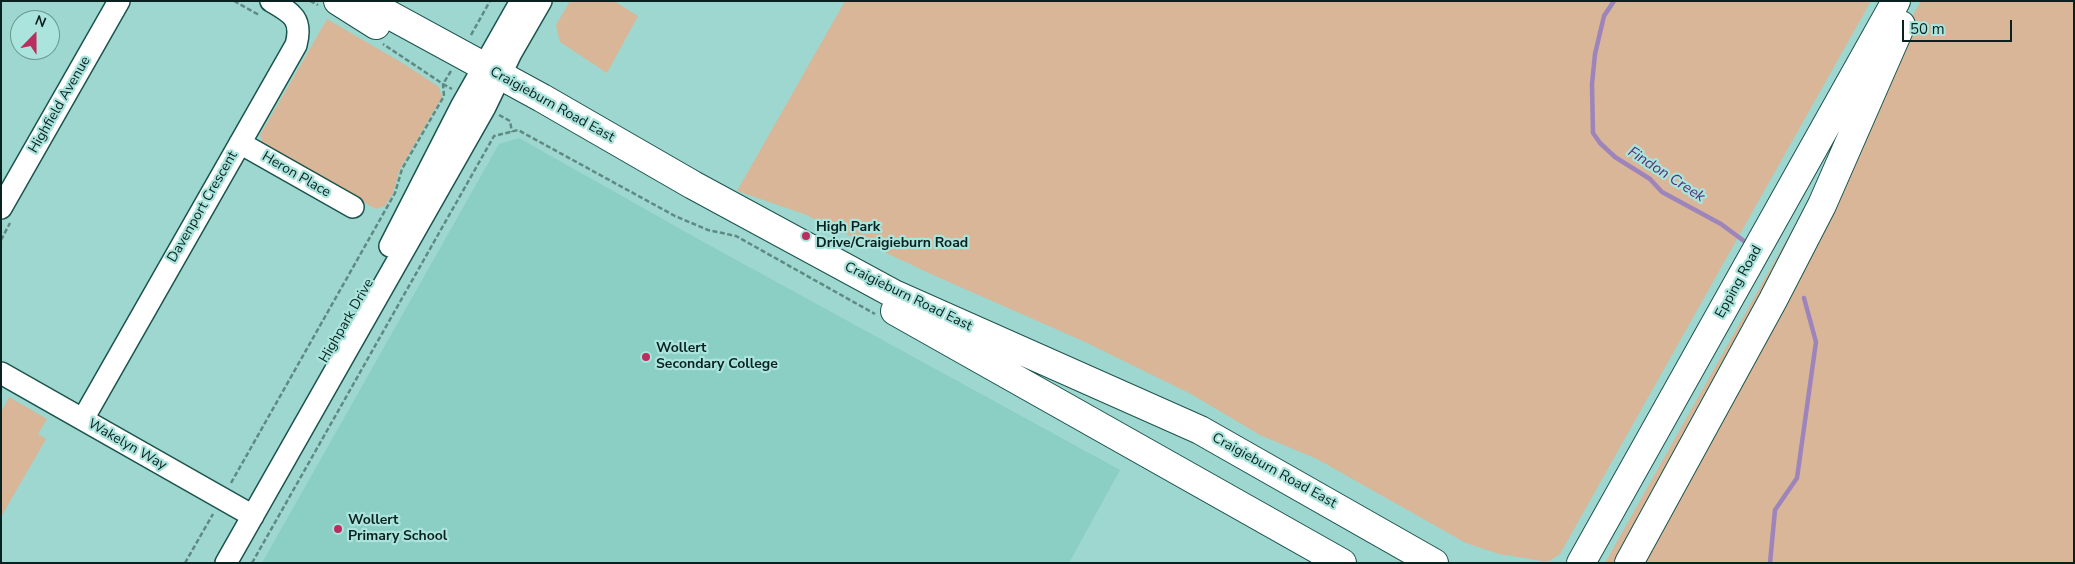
<!DOCTYPE html>
<style>
body{margin:0}
#map{position:relative;width:2075px;height:564px;overflow:hidden;background:#9ed7cf;font-family:"Nunito Sans",sans-serif}
canvas{display:block}
.frame{position:absolute;inset:0;border:2px solid #0a221f;pointer-events:none}
.north{position:absolute;left:10px;top:10px;width:50px;height:50px;box-sizing:border-box;background:#abe4dc;border:1px solid #6b9690;border-radius:50%;rotate:22deg;font-size:14px;font-weight:700;line-height:20px;text-align:center;color:#0a221f}
.north::after{content:'';display:block;margin:auto;width:18px;height:22px;background:#ba2d5f;clip-path:polygon(50% 0,100% 100%,50% 72%,0 100%)}
.scale{position:absolute;left:1902px;top:20px;width:110px;height:22px;box-sizing:border-box;border:2px solid #0a221f;border-top:0;padding-left:6px;font-size:15px;line-height:18px;white-space:nowrap;color:#0a221f;-webkit-text-stroke:4px #abe4dc;paint-order:stroke}
</style>
<div id="map">
<canvas width="2075" height="564"></canvas>
<div class="frame"></div>
<div class="north">N</div>
<div class="scale">50 m</div>
</div>
<script>
const context = document.querySelector('canvas').getContext('2d');
context.lineJoin = 'round';
function fill(path, color) { context.fillStyle = color; context.fill(path, 'evenodd'); }
function strokePath(path, color, width, dash) { context.strokeStyle = color; context.lineWidth = width; context.lineCap = dash ? 'butt' : 'round'; context.setLineDash(dash || []); context.stroke(path); }
function write(font, color, halo, rows, align = 'center') {
  context.font = font + ' "Nunito Sans",sans-serif'; context.lineWidth = 4.5; context.setLineDash([]); context.textBaseline = 'middle'; context.strokeStyle = halo; context.fillStyle = color; for (const [text, x, y, turn = 0] of rows) {
    context.save(); context.translate(x, y); context.rotate((+turn || 0) * Math.PI / 180); context.textAlign = isNaN(turn) ? turn : align; if (halo) context.strokeText(text, 0, 0); context.fillText(text, 0, 0); context.restore();
  }
}
fill(new Path2D(`
 M519,138L707,244L1120,470L1069,563H262L499,144Z`), '#8acec4');
fill(new Path2D(`
 M570,1H614L638,16L607,73L560,42L556,25Z
 M845,1H1871L1560,554L1549,561H1543L1499,554L1466,543L1317,459L1260,435L1191,394L1083,341L933,275L804,214L737,191Z
 M1921,1H2074V563H1605Z
 M327,19L404,64L439,87L442,97L399,171L393,193L385,206L376,209L263,145L260,135Z
 M9,397L47,419L38,434L46,439L1,517V412Z`), '#d8b697');
strokePath(new Path2D(`
 M1614,1L1604,16L1595,54L1592,84L1593,133L1600,143L1615,157L1650,179L1662,192L1721,224L1744,241
 M1770,563L1775,510L1797,478L1816,342L1804,298`), '#9d85bc', 4.5);
const minor = new Path2D(`
 M240,143L353,207
 M1,208L119,1
 M390,246L461,107L521,1
 M1,373L253,516
 M83,419L296,45C303,19 292,13 271,1
 M226,563L485,107L511,53L541,1`);
const major = new Path2D(`
 M338,1L376,25
 M364,1L542,98L693,185L894,294L1200,430L1434,563
 M895,311L1342,563
 M1581,563L1896,1
 M1629,563L1773,300L1822,205L1901,25`);
strokePath(minor, '#1a544d', 24);
strokePath(major, '#1a544d', 30);
strokePath(new Path2D(`
 M234,1L259,15
 M310,1L318,5
 M471,35L490,1
 M451,71L443,84L452,89
 M499,115L510,121L512,132
 M1,240L10,223
 M231,483L395,193L402,169L444,96L443,84L383,44
 M185,563L213,514
 M252,563L494,136L518,130L675,216L708,230L736,236L875,314`), '#5f8a84', 2.5, [5, 2.5]);
strokePath(minor, '#fff', 21);
strokePath(major, '#fff', 28);
for (const [x, y, r, color] of [
 [806,236,5,"#ba2d5f"],
 [646,357,5,"#ba2d5f"],
 [338,529,5,"#ba2d5f"]
]) { const dot = new Path2D(); dot.arc(x, y, r, 0, 2 * Math.PI); context.fillStyle = color; context.fill(dot); strokePath(dot, '#abe4dc', 2); }
write('14px', '#0a221f', '#abe4dc', [
 ["Highfield Avenue",60,105,-60],
 ["Craigieburn Road East",552,105,29],
 ["Heron Place",296,175,30],
 ["Davenport Crescent",203,207,-60],
 ["Epping Road",1739,282,-61],
 ["Craigieburn Road East",908,297,26],
 ["Highpark Drive",347,321,-60],
 ["Wakelyn Way",127,445,30],
 ["Craigieburn Road East",1274,471,29]
]);
write('bold 14px', '#0a221f', '#abe4dc', [
 ["High Park",816,228],
 ["Drive/Craigieburn Road",816,244],
 ["Wollert",656,349],
 ["Secondary College",656,365],
 ["Wollert",348,521],
 ["Primary School",348,537]
], 'left');
write('italic 15px', '#543277', '#abe4dc', [
 ["Findon Creek",1666,175,33]
]);
</script>
